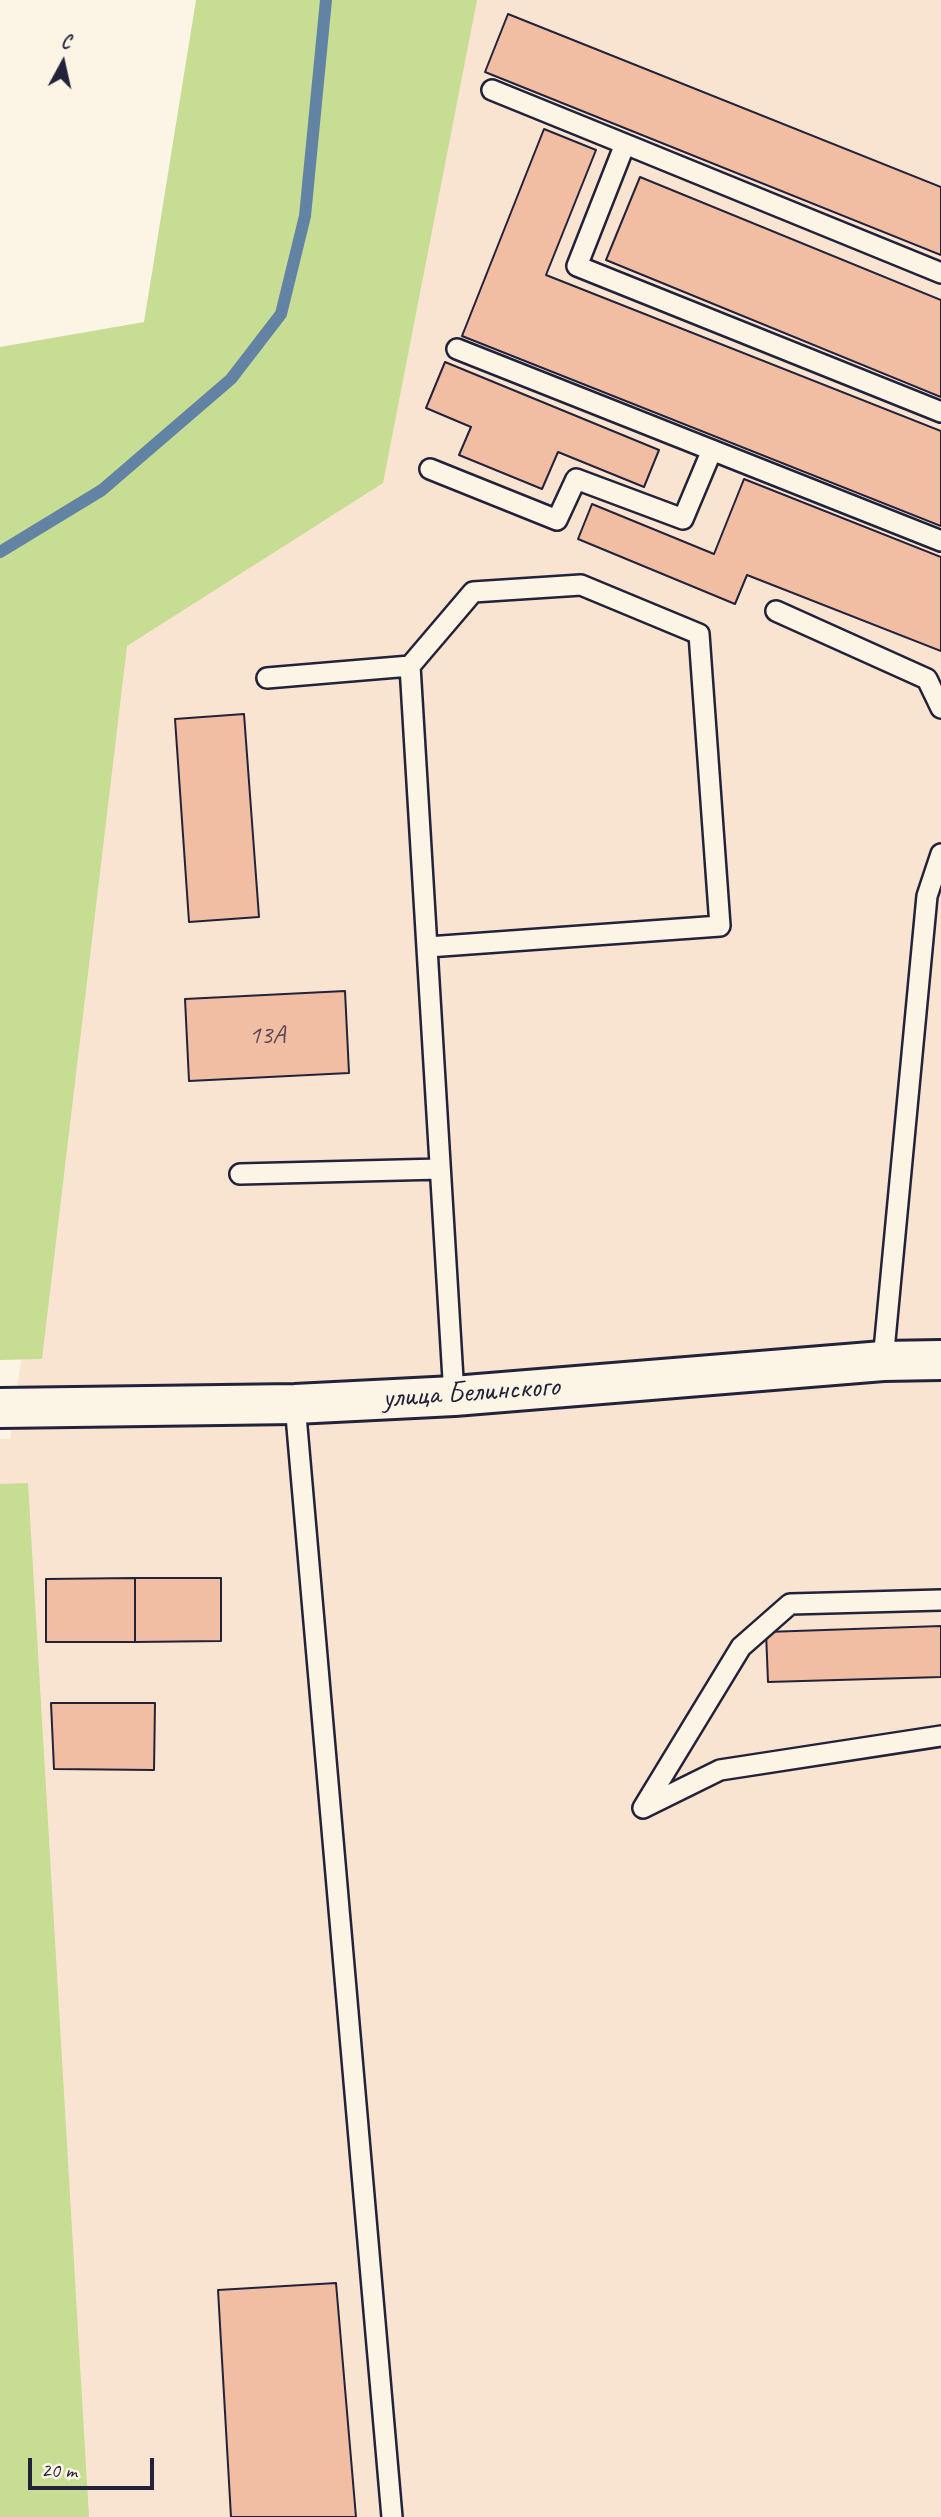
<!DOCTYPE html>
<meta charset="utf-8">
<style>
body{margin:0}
#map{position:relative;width:941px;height:2517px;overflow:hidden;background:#fcf5e5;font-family:Caveat,sans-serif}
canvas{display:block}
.north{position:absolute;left:28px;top:28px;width:70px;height:70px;-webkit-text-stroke:5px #fcf5e5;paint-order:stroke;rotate:8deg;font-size:19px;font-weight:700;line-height:28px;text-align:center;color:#22223b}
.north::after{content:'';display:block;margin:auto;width:24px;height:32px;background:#22223b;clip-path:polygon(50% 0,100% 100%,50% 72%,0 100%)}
.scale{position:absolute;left:28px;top:2458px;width:126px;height:32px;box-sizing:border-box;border:4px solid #22223b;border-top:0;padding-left:9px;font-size:21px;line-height:24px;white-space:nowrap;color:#22223b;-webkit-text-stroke:5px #fcf5e5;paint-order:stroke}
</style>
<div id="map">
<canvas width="941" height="2517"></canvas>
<div class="north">С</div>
<div class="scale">20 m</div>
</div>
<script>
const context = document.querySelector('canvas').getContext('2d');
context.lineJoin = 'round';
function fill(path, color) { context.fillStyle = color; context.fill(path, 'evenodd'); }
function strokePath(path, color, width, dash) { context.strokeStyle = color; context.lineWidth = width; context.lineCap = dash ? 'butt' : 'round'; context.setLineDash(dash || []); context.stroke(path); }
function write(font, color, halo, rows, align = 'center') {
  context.font = font + ' Caveat,sans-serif'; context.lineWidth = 7; context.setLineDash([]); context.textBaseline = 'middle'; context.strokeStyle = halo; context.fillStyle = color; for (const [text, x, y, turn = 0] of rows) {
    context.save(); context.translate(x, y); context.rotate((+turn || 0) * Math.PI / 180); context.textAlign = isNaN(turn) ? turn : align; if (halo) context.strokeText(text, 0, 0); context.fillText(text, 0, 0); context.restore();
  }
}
fill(new Path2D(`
 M214,0H941V2517H0V1439H10Z`), '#f9e4d1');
fill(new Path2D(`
 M196,0H477L383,483L127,646L42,1359L0,1360V347L144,322Z
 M28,1483L89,2517H0V1484Z`), '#c6dd93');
strokePath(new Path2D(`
 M0,552L102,490L231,379L281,314L305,216L326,0`), '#6283a4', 12);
const building = new Path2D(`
 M508,14L941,187V255L485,72Z
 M544,129L596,150L546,275L941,431V526L462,336Z
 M640,177L941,300V397L606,260Z
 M445,362L659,450L644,487L558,452L542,489L459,455L471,427L426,408Z
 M744,479L941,557V651L747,575L735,604L578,539L592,504L714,554Z
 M244,714L259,917L189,922L175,719Z
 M345,991L349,1073L189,1081L185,999Z
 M135,1578H221V1641L135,1642Z
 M135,1578V1642H46V1579Z
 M941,1626V1677L768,1682L766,1632Z
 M51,1703H155L154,1770L54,1769Z
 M336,2283L356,2517H231L218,2290Z`);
fill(building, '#f1bda3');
strokePath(building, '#22223b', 2);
const service = new Path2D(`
 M492,90L625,144L577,266L941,412
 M625,144L941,273
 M457,349L941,541
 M430,469L557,520L576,479L683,519L712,450
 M776,611L927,679L941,708
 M410,666L454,1396
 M267,678L410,666L473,592L581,585L699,634L720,926L428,947
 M240,1174L440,1169
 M883,1361L927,896L941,854
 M295,1404L392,2517
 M941,1600L790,1604L741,1647L643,1808L720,1770L941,1736`);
const tertiary = new Path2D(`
 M0,1408L295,1404L454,1396L883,1361L941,1360`);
strokePath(service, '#22223b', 24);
strokePath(tertiary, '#22223b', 44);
strokePath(service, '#fcf5e5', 19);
strokePath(tertiary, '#fcf5e5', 38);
write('26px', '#564955', null, [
 ["13А",267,1036]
]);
write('30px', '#22223b', '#fcf5e5', [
 ["улица Белинского",471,1393,-4]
]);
</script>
